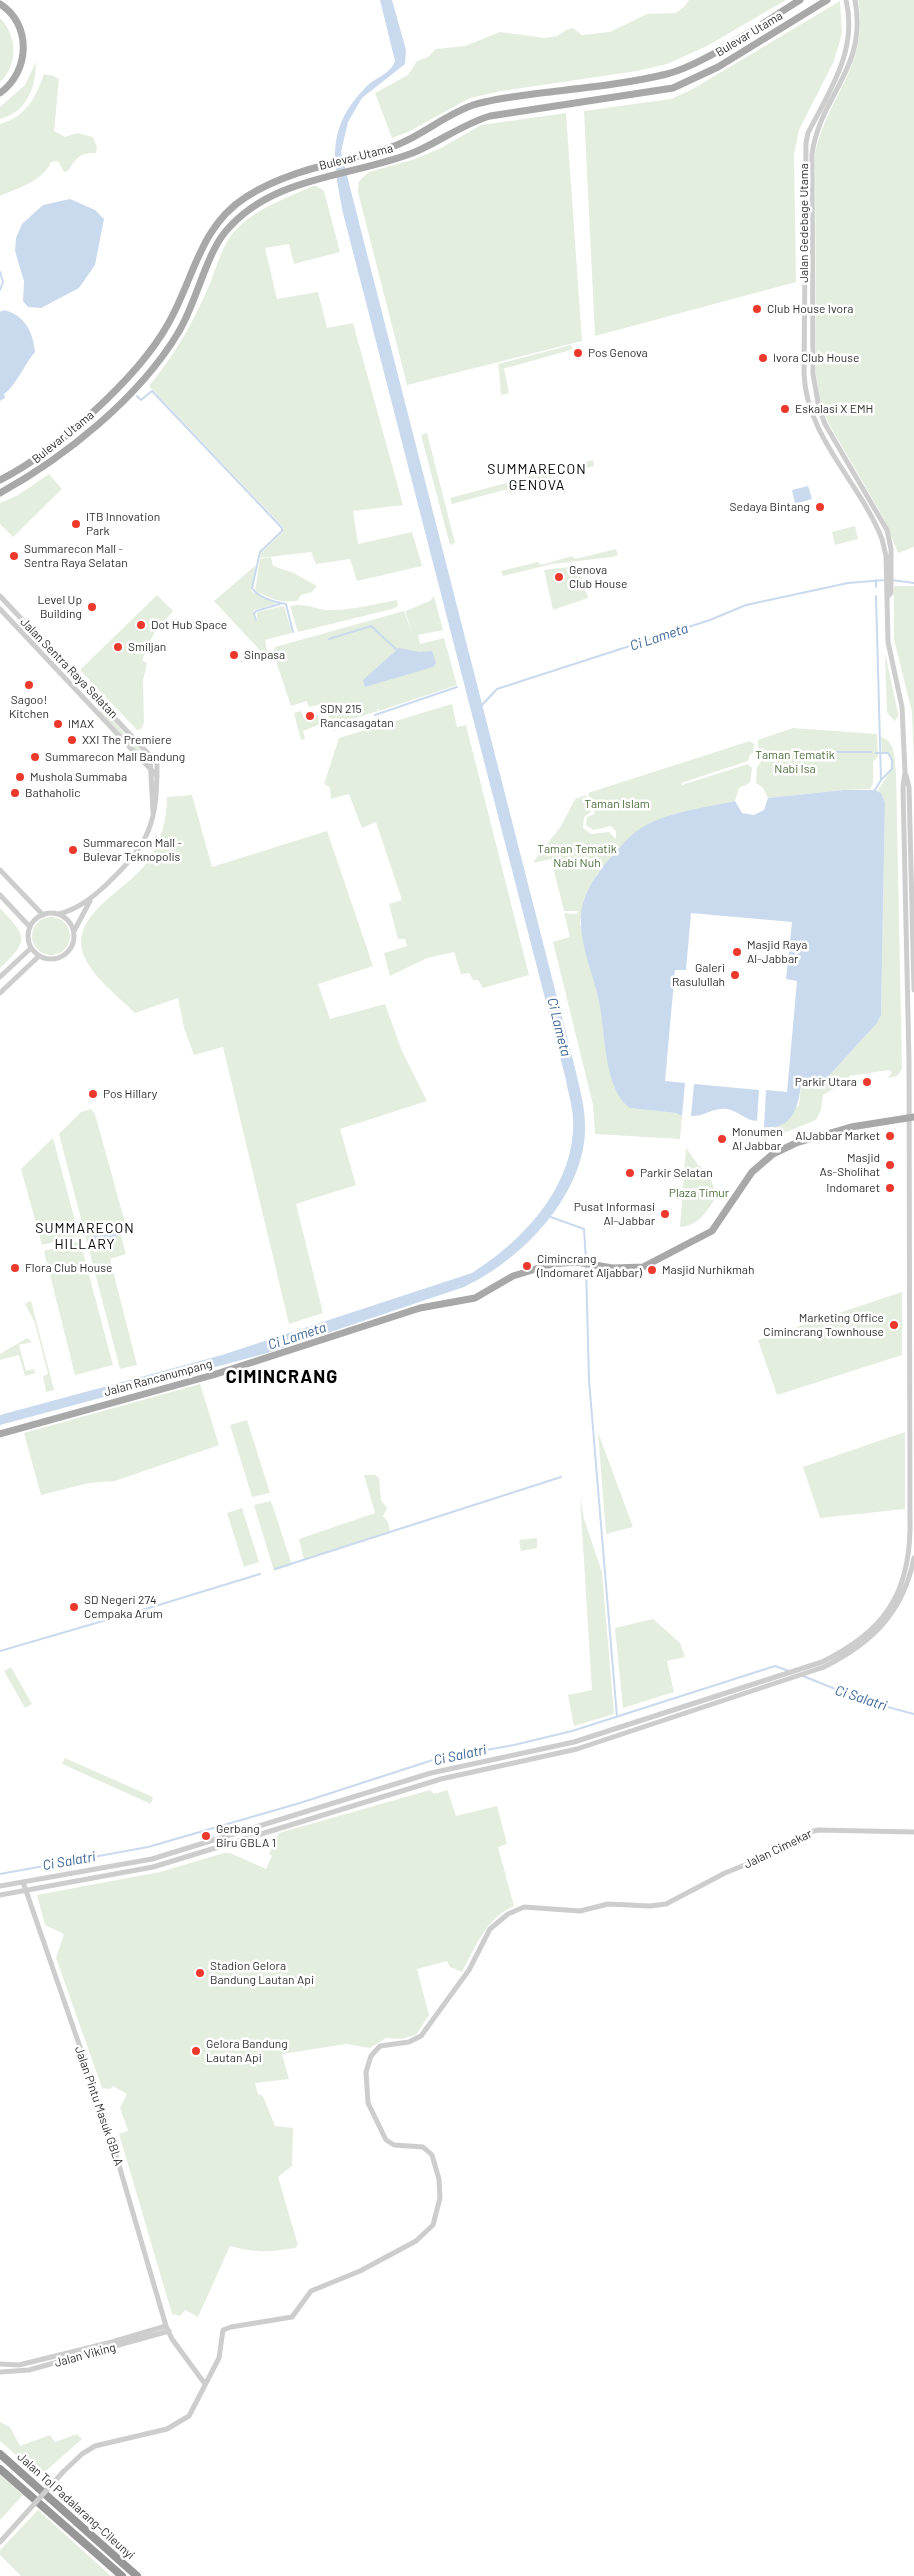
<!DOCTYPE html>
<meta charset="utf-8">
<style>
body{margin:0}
canvas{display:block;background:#fff}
</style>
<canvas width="914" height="2576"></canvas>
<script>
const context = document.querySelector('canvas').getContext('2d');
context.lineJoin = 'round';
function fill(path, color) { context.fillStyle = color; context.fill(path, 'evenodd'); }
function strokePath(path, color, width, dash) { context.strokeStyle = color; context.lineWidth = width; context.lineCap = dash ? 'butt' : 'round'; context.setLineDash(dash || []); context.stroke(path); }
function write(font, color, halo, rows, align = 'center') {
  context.font = font + ' Barlow,sans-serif'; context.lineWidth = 5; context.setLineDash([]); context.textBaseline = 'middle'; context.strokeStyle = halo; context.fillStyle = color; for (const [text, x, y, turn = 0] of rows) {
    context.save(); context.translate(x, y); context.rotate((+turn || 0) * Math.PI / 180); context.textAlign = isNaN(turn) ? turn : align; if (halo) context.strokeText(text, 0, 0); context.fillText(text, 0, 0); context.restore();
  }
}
fill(new Path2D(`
 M689,0H786L707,46L667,64L637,71L501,91L470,98L408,132L392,138L375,93L408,75L417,61L428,57L436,49L465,46L500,32L545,38L557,36L568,29L573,28L582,35L610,32L647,14L676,13L684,7Z
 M858,0H914V547L898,553L884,519L828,422L821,407L816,374L815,154C827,97 870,65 858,0Z
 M840,1L842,33L834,61L799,130L794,154L796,282L595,336L584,111L671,99L691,90Z
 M0,18C17,35 19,65 0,82Z
 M36,62C36,87 27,112 0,119V107L25,85Z
 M44,74L54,76L59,79L54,131L65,137L77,133L93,137L97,147L96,153C80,152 75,159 68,171L64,172L58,161L51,162C43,181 18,188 0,196V124C26,117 36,97 44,74Z
 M566,113L582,341L407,385L358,192L359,181L369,172L415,159L441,148L481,125Z
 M313,186H317L324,191L340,252L294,264L289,244L265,248L277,299L318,292L327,328L353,323L403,505L353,511L358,544L412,532L422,566L357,581L350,559L316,564L311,552L260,558L261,553L283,532V527L149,386C174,356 193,323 208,288C216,270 221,247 234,232C254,209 285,199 313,186Z
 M571,345L572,349L567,351L499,370L498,364Z
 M504,369L509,393L501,395L499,370Z
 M427,433L455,543L450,545L421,435Z
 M593,460L594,466L452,504L450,498Z
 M49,474L62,489L13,537L0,524V503L18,495Z
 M855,526L858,539L835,545L832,532Z
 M616,549L618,555L612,557L552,564L503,576L501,571L538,562L541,565L572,556L575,559Z
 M271,557L273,566L294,573L317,586L312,592L301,595L297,601C276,603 273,598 255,591L260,559Z
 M256,565L251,591L276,604L254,610L255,621H257V612L284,606L292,633L265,640L269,660L214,601Z
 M578,566L588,598L553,610L544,570Z
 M894,586H914V766L912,712L894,639Z
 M157,595L173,611L154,633L142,660L147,663L143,681L144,723L141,729L137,730L80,670Z
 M434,596L443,630L418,635L420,644L444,638L457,685L379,711L377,707L378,711L346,721L347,727L333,731L325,703L309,707L307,701L291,706L273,652L275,647L404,611L413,636L405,611L430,601Z
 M397,600L398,606L392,609L298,632L290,606C307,602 315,610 330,610C353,610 375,604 397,600Z
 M885,653L898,713V717L894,721L887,712Z
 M452,704L457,727L466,725L529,975L483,988L478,980H473L469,973L461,974L454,952L427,958L390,976L384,953L407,946L405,939H398L389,904L402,900L376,822L362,828L349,794L331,799L330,787L324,784L339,738Z
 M103,710L141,750L139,753L100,712Z
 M301,711L304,719L318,715L321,724L303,731L305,739L301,740L294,713Z
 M793,728L877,734L878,756L873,762V783L870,789L844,790L768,798L763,788L756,783L757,767L762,760L758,753V740Z
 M881,737C896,741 894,759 896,771L902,1069L897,1076L888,1078L892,1072L889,1070L850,1076L842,1087L839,1085L823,1095L821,1110L816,1120L763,1141L764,1127L772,1128L799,1105L801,1085L816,1084L826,1079L877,1023L881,1015L885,802L881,793L878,791C885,777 897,769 888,753L882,752Z
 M750,741L754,744L753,753L750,754L748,761L681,783L682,785L748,764L752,768L750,783L739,788L735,801L674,814L638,830L597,874L584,899L580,923L602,1014L608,1061L618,1094L631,1108L676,1113L682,1116L680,1139L595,1134L593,1105L553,942L570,937L564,913L577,914L578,911H564L551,859L534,863V861L561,826L575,799L586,795L591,812L584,817L583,828L591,834L609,832L616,839V831L611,826L593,830L586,825L587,817L595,814L588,793Z
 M192,795L212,867L327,831L373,966L318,984L330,1019L385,1004L402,1051L427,1101L340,1129L356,1185L296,1204L323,1313L289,1324L223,1047L194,1055L184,1028L178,998L135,1013C119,997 96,980 86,960C64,918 124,892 145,865C160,845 167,822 167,797Z
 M0,908C27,937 30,940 0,968Z
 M32 936a19 19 0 1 1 38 0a19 19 0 1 1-38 0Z
 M91,1109L95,1114L127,1230L120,1232L126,1254L110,1259L137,1365L120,1369L59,1134L81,1112Z
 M53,1138L79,1236L42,1245L21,1169Z
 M686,1148L699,1166L707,1171L717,1195C708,1210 699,1226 680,1227Z
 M80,1241L113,1365L75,1375L44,1251Z
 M902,1292V1355L777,1395L758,1340Z
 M31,1301L54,1390L46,1392L43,1376L48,1374L35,1323L25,1304Z
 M27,1338L32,1342L19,1345L26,1371L34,1369L35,1373L25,1376L19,1355L0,1360V1354Z
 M200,1384L219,1445L115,1481L89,1483L41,1495L24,1433Z
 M247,1420L270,1493L252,1497L230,1425Z
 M598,1432L633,1527L606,1534Z
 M905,1432V1509L820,1518L803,1467Z
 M364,1475H375L379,1478L381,1500L387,1508L383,1516L388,1522L390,1532L304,1560L299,1539L375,1513Z
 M580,1497L584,1519L602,1572L614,1714L574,1726L568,1695L592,1690Z
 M271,1501L292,1565L274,1571L254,1505Z
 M242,1508L259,1562L244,1567L227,1513Z
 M537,1538V1548L521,1551L519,1540Z
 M653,1619L680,1643L685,1657L667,1661L674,1692L623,1708L615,1628Z
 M11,1667L32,1704L25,1708L4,1671Z
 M65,1758L153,1797L151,1804L62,1764Z
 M446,1786L456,1816L497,1806L507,1844L498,1847L514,1906C486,1918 476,1946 462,1972L450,1967L447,1961L417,1969L429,2015L416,2035L401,2039L386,2038L370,2048L346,2044L282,2054L289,2079L255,2083L258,2094L263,2096L275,2126L293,2128L292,2166L278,2177L298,2245L295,2248C271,2252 253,2253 230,2246L198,2317L185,2310L180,2316L172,2314L119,2134L128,2131L120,2108L127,2094L113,2086L110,2089L102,2088L56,1958L64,1934L45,1925L37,1895L160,1872L224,1853H230L266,1869L272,1856L269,1854L279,1833L430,1790L434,1794L447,1790Z
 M0,2422L10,2427L20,2446L50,2435L55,2442L77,2434L82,2439L40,2476L0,2441Z
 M0,2475L23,2495L0,2520Z
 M38,2510L111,2576H21L0,2555V2550Z`), '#e4eede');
fill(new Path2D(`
 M380,0H392L406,50L405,64L362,98L348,122L341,152L575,1068C580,1090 586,1110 585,1133C581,1199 521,1260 464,1287L271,1352L0,1425V1415L222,1355L472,1273C524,1240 577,1184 573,1117C572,1105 568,1092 566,1080L344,217C334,165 324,130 365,88C375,77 390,75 395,61Z
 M70,199L95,210L104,219L95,265L79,288L41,308L28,307L23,301L24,281L15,251L16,238L22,224L43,205Z
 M4,310C25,315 33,332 35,352C26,362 15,387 4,394L5,398L0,401V312Z
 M808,486L812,499L795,504L792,490Z
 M399,648L419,652L432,651L436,663L433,667L365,687L363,680Z
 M844,790H875L881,793L885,802L881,1015L877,1023L826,1079L816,1084L801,1085C798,1108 792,1130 764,1127L766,1090L787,1092L797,981L786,979L792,922L691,913L686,970H675L665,1081L685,1083L682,1116L676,1113L630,1108C606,1092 605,1040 601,1013C597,982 581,952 581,921C580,899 593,879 606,863C616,852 626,839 638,830C665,812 703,808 735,801L742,813L754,815L764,810L768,798Z
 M694,1084L759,1090L757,1121C746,1121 739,1111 727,1109C713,1107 704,1117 691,1116Z
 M117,1229L118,1236L95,1242L93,1235Z`), '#c9daee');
strokePath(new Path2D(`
 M0,272L3,282L0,290
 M137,396L141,400L152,391L282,528V531L260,552L252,588C258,597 275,603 286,604L293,632
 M892,580L914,583
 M876,587V580
 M256,620L254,614L256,611L280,604
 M329,639L371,626L397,650
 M481,706L497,689L710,620L746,605L848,583L885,580
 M375,715L457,687
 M832,752H871
 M876,753H888L892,760V769L881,780
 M875,790L881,780L876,596
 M548,1216L584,1229L586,1261
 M586,1266L589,1380L617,1717
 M275,1569L561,1477
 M139,1611L260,1574
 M0,1651L120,1616
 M803,1676L865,1701L914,1714
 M0,1874L148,1847L300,1803L436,1759L514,1745L572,1731L775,1666L789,1671`), '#c9daee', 2);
strokePath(new Path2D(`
 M855,0C868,69 820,95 812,154L813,374L819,408L825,424L887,530L891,549V593L888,596
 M0,596L157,763C157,823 151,842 107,884C92,898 78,909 59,914
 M0,609L157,776
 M150,756L153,812
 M906,775L909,787L914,990
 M0,870L43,915
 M0,895L30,927
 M28 936a23 23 0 1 1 46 0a23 23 0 1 1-46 0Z
 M74,931L90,901
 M0,977L31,948
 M0,993L39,956
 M23,1882L109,2131L166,2326L172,2339L205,2384
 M0,1886L152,1859L431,1773L574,1742L822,1662C882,1633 909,1596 910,1529L909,1061L903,787L905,772L902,707L888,642L886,556L882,539C860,482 806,437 804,373L806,143L808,133C830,90 858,50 846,0
 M0,1895L153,1867L441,1779L577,1749L824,1667C872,1643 903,1613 914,1558
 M0,2364L19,2365L112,2342L166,2326
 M0,2372L29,2370L169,2331
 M63,2472L82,2454L95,2446L167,2429L189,2416L219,2358L223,2330L231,2327L292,2317L311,2291L360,2271L416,2241L433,2225L440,2198L439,2179L432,2155L423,2147L394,2145L386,2140L368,2103L366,2072L371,2056L380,2046L409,2042L421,2036L469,1970L490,1929L508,1914L524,1907L580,1911L608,1904L650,1906L666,1904L725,1873L777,1852L810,1832L818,1830L914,1832`), '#cdcdcd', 5);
strokePath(new Path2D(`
 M0,4C32,24 30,72 0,93
 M0,480C54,453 138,378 168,324C194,279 199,227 246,197C288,170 338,163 385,149C417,140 442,116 473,105C495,98 518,96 541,93C582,88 626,84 667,74C706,64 764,22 800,0
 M0,493C65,457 139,398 178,333C196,304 206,254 226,231C273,175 353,177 415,152C441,141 463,124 490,116L673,88L718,67L827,0
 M0,1434L213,1375L420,1308L475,1298L513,1276L552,1264L576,1262L613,1268L643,1267L712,1231L752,1172L773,1154L796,1143L851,1127L914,1117`), '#a8a8a8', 7);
strokePath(new Path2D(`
 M0,2454L137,2576
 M0,2469L122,2576`), '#979797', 8);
strokePath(new Path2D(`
 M0,2542L63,2472`), '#cdcdcd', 5);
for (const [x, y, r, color] of [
 [757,309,5,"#ed392c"],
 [578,353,5,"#ed392c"],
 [763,358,5,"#ed392c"],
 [785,409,5,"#ed392c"],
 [820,507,5,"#ed392c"],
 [76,524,5,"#ed392c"],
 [14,556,5,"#ed392c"],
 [559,577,5,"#ed392c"],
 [92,607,5,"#ed392c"],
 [141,625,5,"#ed392c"],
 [118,647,5,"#ed392c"],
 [234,655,5,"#ed392c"],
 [29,685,5,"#ed392c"],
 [310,716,5,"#ed392c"],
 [58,724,5,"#ed392c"],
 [72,740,5,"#ed392c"],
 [35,757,5,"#ed392c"],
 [20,777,5,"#ed392c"],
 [15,793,5,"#ed392c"],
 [73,850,5,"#ed392c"],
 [737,952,5,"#ed392c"],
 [735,975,5,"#ed392c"],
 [867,1082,5,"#ed392c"],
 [93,1094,5,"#ed392c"],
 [890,1136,5,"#ed392c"],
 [722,1139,5,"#ed392c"],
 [890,1165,5,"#ed392c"],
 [630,1173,5,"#ed392c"],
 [890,1188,5,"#ed392c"],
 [665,1214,5,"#ed392c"],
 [527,1266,5,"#ed392c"],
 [15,1268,5,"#ed392c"],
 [652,1270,5,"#ed392c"],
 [894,1325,5,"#ed392c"],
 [74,1607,5,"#ed392c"],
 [206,1836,5,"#ed392c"],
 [200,1973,5,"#ed392c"],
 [196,2051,5,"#ed392c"]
]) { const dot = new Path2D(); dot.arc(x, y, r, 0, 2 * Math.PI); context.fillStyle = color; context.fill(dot); strokePath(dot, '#fff', 2); }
write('12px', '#303030', '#fff', [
 ["Bulevar Utama",749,34,-31],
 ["Bulevar Utama",356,157,-14],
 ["Jalan Gedebage Utama",804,223,-90],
 ["Bulevar Utama",63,437,-39],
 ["Jalan Sentra Raya Selatan",69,668,46],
 ["Jalan Rancanumpang",158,1378,-15],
 ["Jalan Cimekar",778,1849,-26],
 ["Jalan Pintu Masuk GBLA",99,2106,71],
 ["Jalan Viking",85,2355,-15],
 ["Jalan Tol Padalarang–Cileunyi",76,2506,42]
]);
write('12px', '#303030', '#fff', [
 ["Club House Ivora",767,309],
 ["Pos Genova",588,353],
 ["Ivora Club House",773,358],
 ["Eskalasi X EMH",795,409],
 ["Sedaya Bintang",810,507,"right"],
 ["ITB Innovation",86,517],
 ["Park",86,531],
 ["Summarecon Mall -",24,549],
 ["Sentra Raya Selatan",24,563],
 ["Genova",569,570],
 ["Club House",569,584],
 ["Level Up",82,600,"right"],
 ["Building",82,614,"right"],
 ["Dot Hub Space",151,625],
 ["Smiljan",128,647],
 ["Sinpasa",244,655],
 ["Sagoo!",29,700,"center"],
 ["Kitchen",29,714,"center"],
 ["SDN 215",320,709],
 ["Rancasagatan",320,723],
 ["IMAX",68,724],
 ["XXI The Premiere",82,740],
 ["Summarecon Mall Bandung",45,757],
 ["Mushola Summaba",30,777],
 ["Bathaholic",25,793],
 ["Summarecon Mall -",83,843],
 ["Bulevar Teknopolis",83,857],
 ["Masjid Raya",747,945],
 ["Al-Jabbar",747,959],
 ["Galeri",725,968,"right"],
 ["Rasulullah",725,982,"right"],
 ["Parkir Utara",857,1082,"right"],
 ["Pos Hillary",103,1094],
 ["Monumen",732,1132],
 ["Al Jabbar",732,1146],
 ["AlJabbar Market",880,1136,"right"],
 ["Masjid",880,1158,"right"],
 ["As-Sholihat",880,1172,"right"],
 ["Parkir Selatan",640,1173],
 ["Indomaret",880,1188,"right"],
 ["Pusat Informasi",655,1207,"right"],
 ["Al-Jabbar",655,1221,"right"],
 ["Cimincrang",537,1259],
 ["(Indomaret Aljabbar)",537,1273],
 ["Flora Club House",25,1268],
 ["Masjid Nurhikmah",662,1270],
 ["Marketing Office",884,1318,"right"],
 ["Cimincrang Townhouse",884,1332,"right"],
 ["SD Negeri 274",84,1600],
 ["Cempaka Arum",84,1614],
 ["Gerbang",216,1829],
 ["Biru GBLA 1",216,1843],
 ["Stadion Gelora",210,1966],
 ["Bandung Lautan Api",210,1980],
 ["Gelora Bandung",206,2044],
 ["Lautan Api",206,2058]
], 'left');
write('12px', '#4c6e3b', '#fff', [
 ["Taman Tematik",795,755],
 ["Nabi Isa",795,769],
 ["Taman Islam",617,804],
 ["Taman Tematik",577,849],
 ["Nabi Nuh",577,863],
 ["Plaza Timur",699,1193]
]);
context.letterSpacing = '1px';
write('14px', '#000', '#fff', [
 ["SUMMARECON",537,469],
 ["GENOVA",537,485],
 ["SUMMARECON",85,1228],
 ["HILLARY",85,1244]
]);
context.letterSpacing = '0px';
write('italic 14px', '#396597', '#fff', [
 ["Ci Lameta",659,637,-18],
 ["Ci Lameta",559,1027,76],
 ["Ci Lameta",297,1336,-18],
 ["Ci Salatri",861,1698,18],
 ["Ci Salatri",460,1755,-12],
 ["Ci Salatri",69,1861,-10]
]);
context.letterSpacing = '1px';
write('bold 18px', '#000', '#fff', [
 ["CIMINCRANG",282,1377]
]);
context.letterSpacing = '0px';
</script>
